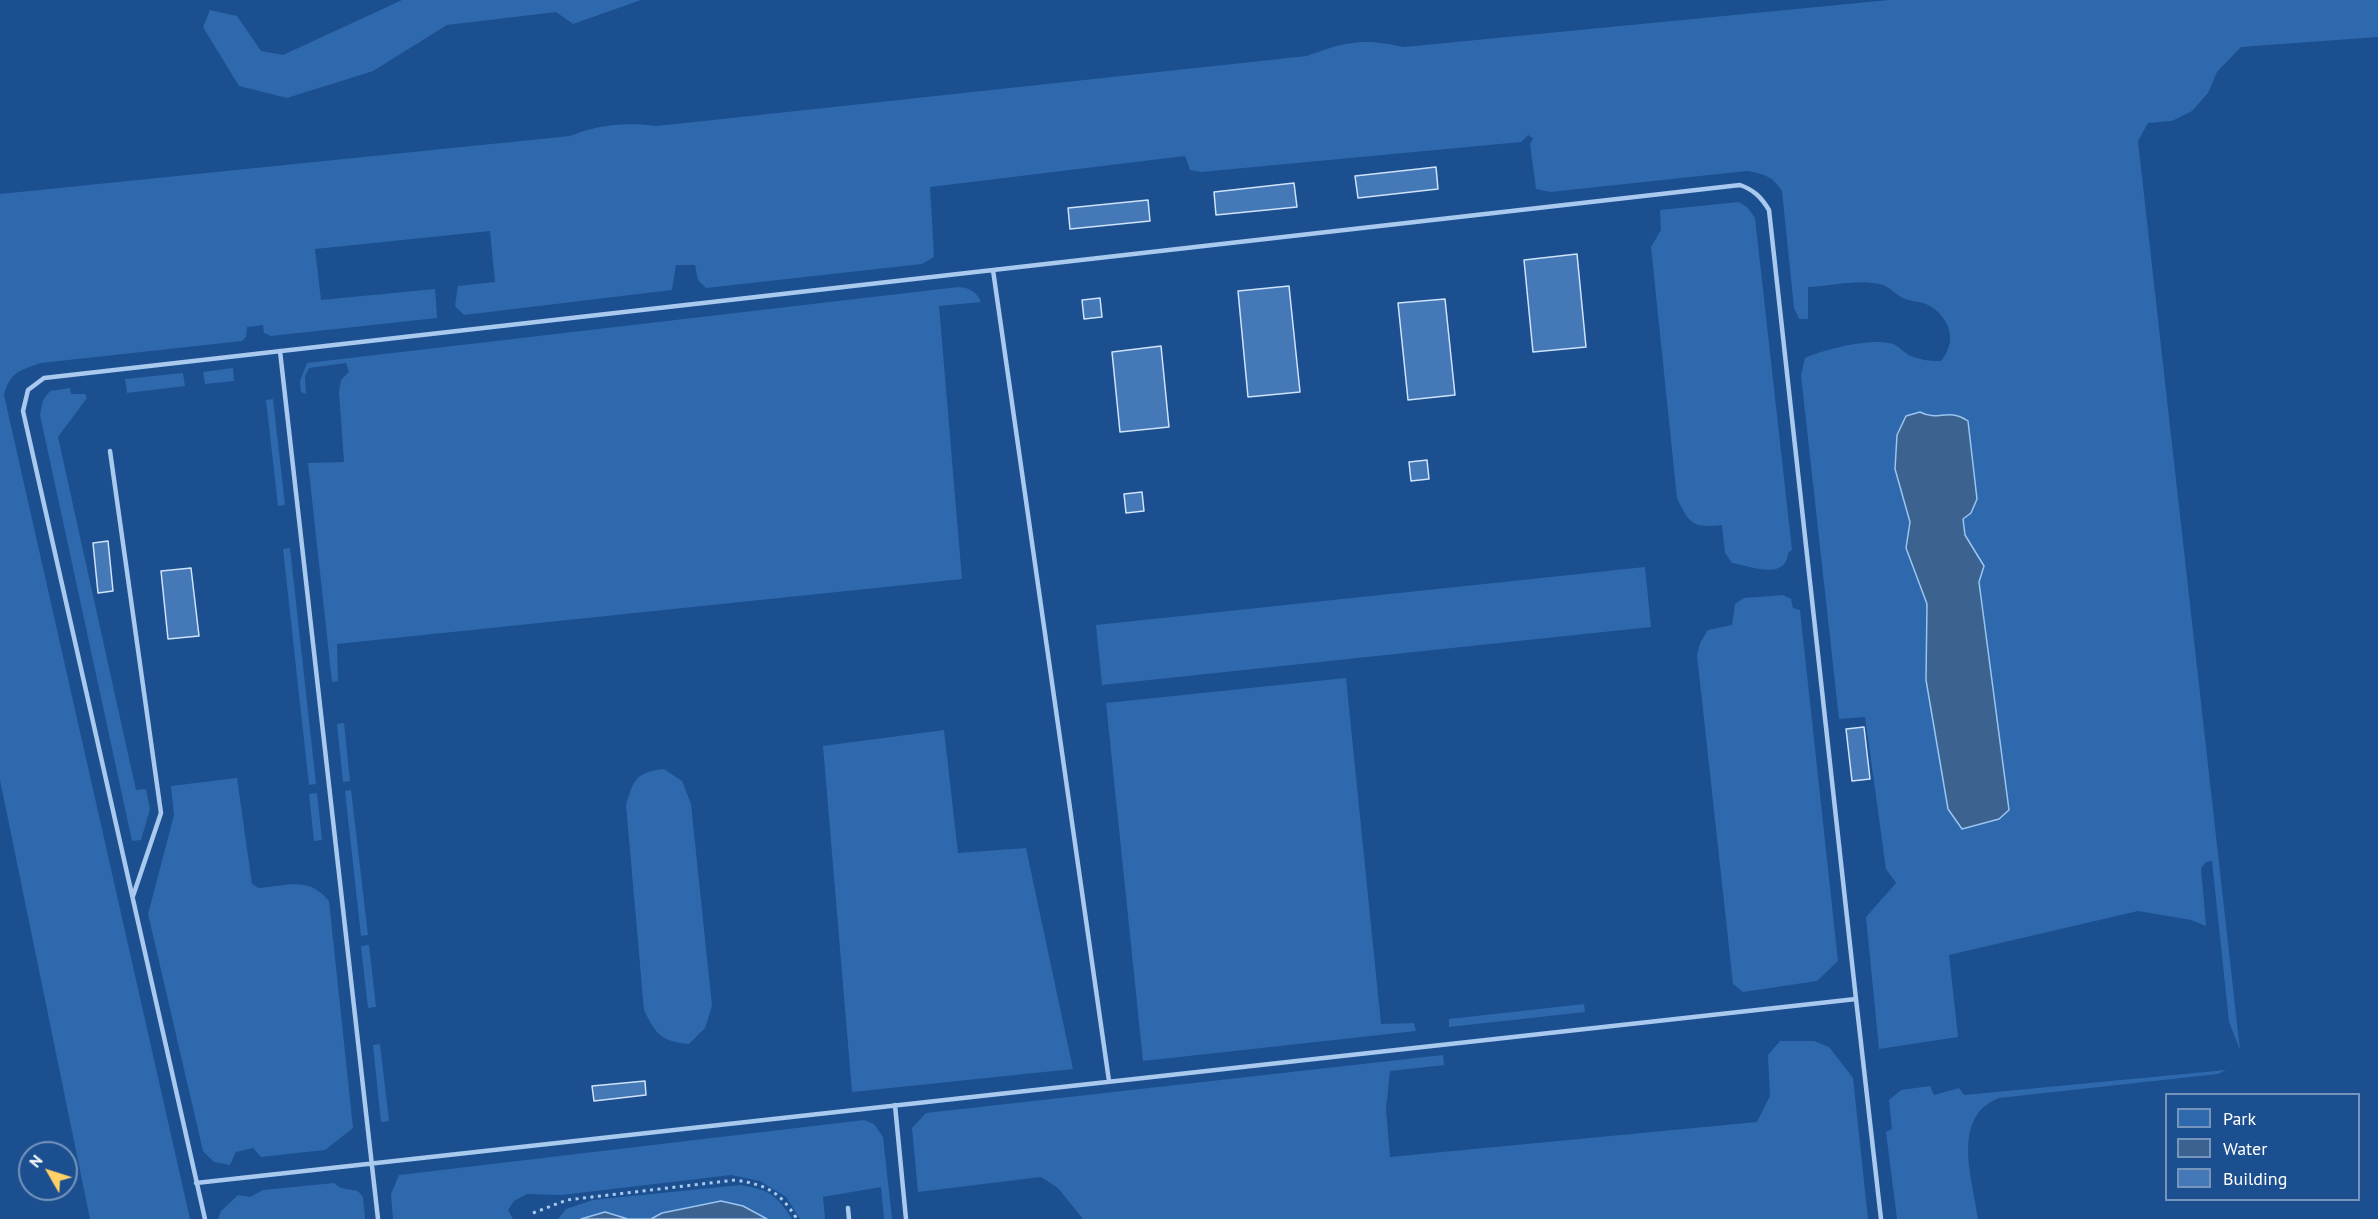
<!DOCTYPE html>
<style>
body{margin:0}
#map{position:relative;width:2378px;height:1219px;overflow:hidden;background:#1b4f8f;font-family:"PT Sans",sans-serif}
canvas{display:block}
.legend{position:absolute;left:2165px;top:1093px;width:195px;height:108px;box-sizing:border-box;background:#1b4f8f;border:2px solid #7695bc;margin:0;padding:8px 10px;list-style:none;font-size:18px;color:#fff}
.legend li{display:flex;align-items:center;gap:12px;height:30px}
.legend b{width:30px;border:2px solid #7695bc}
.north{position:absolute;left:18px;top:1141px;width:60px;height:60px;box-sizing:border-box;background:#1b4f8f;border:2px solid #7695bc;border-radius:50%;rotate:309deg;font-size:16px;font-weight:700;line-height:24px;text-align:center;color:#fff}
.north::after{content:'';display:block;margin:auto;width:21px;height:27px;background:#ffd166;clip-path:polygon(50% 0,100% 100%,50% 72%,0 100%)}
</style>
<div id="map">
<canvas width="2378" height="1219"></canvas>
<ul class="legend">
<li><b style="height:16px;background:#2e69ad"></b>Park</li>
<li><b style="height:16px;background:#3c6290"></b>Water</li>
<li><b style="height:16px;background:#4478b7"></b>Building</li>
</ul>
<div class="north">N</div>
</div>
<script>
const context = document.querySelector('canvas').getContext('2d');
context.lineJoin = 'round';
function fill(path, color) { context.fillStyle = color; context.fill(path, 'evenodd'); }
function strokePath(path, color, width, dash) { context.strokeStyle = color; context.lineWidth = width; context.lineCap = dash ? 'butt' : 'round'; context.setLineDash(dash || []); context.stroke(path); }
fill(new Path2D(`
 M402,0H641L573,24L556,12L447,25L373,71L287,98L239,86L203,27L210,10L237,16L261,51L283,55Z
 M1889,0H2378V37L2241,47L2217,72L2208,93L2192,111L2172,121L2148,123L2138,141L2240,1050L2229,1022L2212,861L2206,862L2201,868L2206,926L2191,920L2138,911L1949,955L1958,1037L1879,1049L1866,917L1896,883L1886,869L1865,717L1839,719L1801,375L1805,358C1824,349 1873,337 1893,344C1899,346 1903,352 1909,355C1919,360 1930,361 1941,361C1957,342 1951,319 1930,306C1922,301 1911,302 1903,298C1896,295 1891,288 1883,285C1862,278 1831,286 1808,287V319H1799L1794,308L1782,191C1772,176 1764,174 1747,171L1550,192L1536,189L1530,144L1533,138L1528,135L1521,142L1201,172L1190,170L1185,156L930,187L934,257L922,264L706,288L698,280L695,265H676L672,290L464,315L455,306L458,286L495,282L490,231L315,249L321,300L435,289L437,318L271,336L264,333L263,325L247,327L246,337L242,341L41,363C20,370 10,372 4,395L190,1219H90L0,780V194L570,136C599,124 626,122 657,126L1307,56C1347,41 1362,38 1404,47Z
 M1739,202L1748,208L1755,218L1792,550L1788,553C1786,581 1750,566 1732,563L1725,553L1722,525C1693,528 1690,525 1677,498L1651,247L1661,230L1660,210Z
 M958,287C971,288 976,292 981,302L939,306L962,579L337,644L338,681L332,682L308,463L344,462L339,392L341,380L349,372L346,363L309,368L305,376L306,394L301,392L300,381L307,363Z
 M233,368L234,381L205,384L203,372Z
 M183,373L185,386L127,393L125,379Z
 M70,388L71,394H85L87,398L58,437L136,790L146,789L150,809L141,840L132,841L40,415L43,400L50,391Z
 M273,399L285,505L278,506L266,400Z
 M290,548L316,784L309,785L283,549Z
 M1645,567L1651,627L1102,685L1096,625Z
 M1783,595L1791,599L1793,608L1800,610L1838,961L1817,981L1743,992L1733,984L1697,655L1700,643L1708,630L1732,625L1735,604L1744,598Z
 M1346,678L1381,1024L1414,1023L1416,1031L1143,1061L1106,703Z
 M344,723L350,781L343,782L337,724Z
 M944,730L958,853L1026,848L1073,1069L852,1092L823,746Z
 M664,769L682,781L691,804L712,1006L705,1028L689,1044C661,1041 656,1035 644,1010L626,805C633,780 636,772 664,769Z
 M237,778L252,884L259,888C288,886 308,876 329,901L353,1128L325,1150L261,1157L253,1148L236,1152L230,1165L214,1162L203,1151L148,914L174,815L171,786Z
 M351,790L368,935L361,936L345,791Z
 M317,793L322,840L314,841L309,794Z
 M369,945L376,1007L368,1008L361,946Z
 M1584,1004L1585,1012L1449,1027V1019Z
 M1780,1041H1814L1829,1047L1853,1078L1868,1219H1083L1058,1188L1041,1177L918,1192L912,1128L926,1113L1443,1055L1444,1065L1390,1071L1386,1109L1390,1157L1757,1122L1770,1096L1768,1055Z
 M380,1044L389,1121L381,1122L373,1045Z
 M2226,1070L2218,1074L1999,1098C1950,1117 1973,1179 1978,1219H1897L1886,1132L1892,1129L1889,1100L1901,1090L1930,1086L1934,1095L1959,1088L1964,1095Z
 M864,1120L874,1124L883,1137L892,1219H884L881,1187L823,1197L825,1219H800L786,1197L760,1181L731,1175L562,1195L527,1194L514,1201L508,1210L513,1219H393L391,1194L399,1175Z
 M334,1183L341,1188L358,1191L363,1197L365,1219H218L221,1211L238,1195L250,1197L263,1190Z
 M740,1185C768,1190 777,1194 792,1219H767L743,1206L662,1213L651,1219H628L605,1212L581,1219H558L566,1209L593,1200Z`), '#2e69ad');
const water = new Path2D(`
 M1920,412C1939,422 1947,407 1968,421L1977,499L1971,513L1963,519L1965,535L1984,566L1979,582L2009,810L1999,819L1962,829L1948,809L1926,680L1927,604L1906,548L1910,522L1895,469L1897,435L1906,416Z
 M721,1201L743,1206L767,1219H581L605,1212L628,1219H651L662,1213Z`);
fill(water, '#3c6290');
strokePath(water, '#9cc4f0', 1.5);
const building = new Path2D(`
 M1436,167L1438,189L1358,198L1355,176Z
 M1294,183L1297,207L1216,215L1214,192Z
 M1148,200L1150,221L1070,229L1068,208Z
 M1577,254L1586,347L1533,352L1524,260Z
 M1289,286L1300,392L1248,397L1238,291Z
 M1100,298L1102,317L1084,319L1082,300Z
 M1445,299L1455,395L1408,400L1398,303Z
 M1161,346L1169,427L1120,432L1112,352Z
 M1427,460L1429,479L1411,481L1409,462Z
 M1142,492L1144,511L1126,513L1124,494Z
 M108,541L113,591L98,593L93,543Z
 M191,568L199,636L168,639L161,571Z
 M1864,727L1870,779L1852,781L1846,729Z
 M645,1081L646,1095L594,1101L592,1086Z`);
fill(building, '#4478b7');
strokePath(building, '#cfe3fa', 1.5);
strokePath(new Path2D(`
 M533,1213L567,1200L735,1180C767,1185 779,1191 797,1219`), '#a9c9ee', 3, [3, 4.5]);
strokePath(new Path2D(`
 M993,270L1109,1081
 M280,351L378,1219
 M110,451L161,813L133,896
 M895,1105L906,1219
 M196,1183L1856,999L1881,1219
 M848,1208L849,1219
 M205,1219L23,411L28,390L44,378L1740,185C1754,190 1761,197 1769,210L1856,999`), '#a9c9ee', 4.5);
</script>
